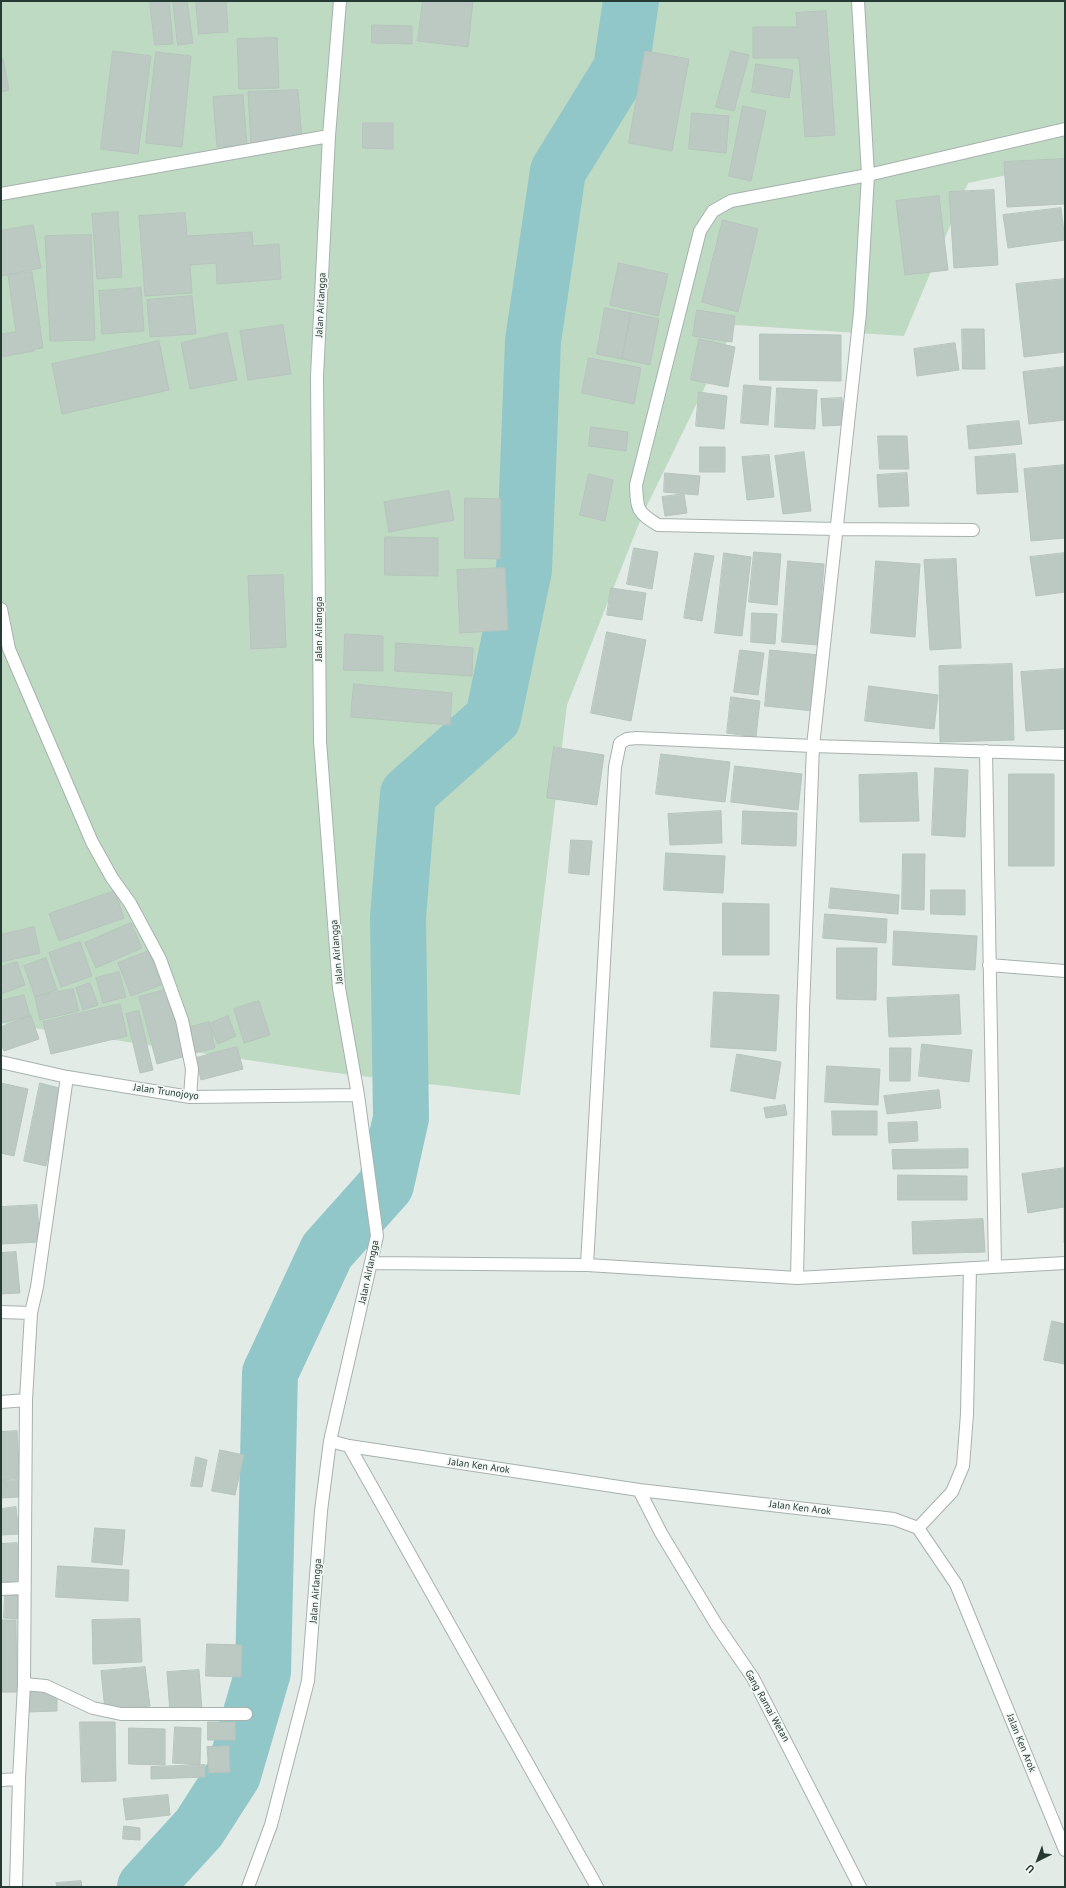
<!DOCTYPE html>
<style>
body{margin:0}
#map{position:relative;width:1066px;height:1888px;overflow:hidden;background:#e3ebe7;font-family:"PT Sans",sans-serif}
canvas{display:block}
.frame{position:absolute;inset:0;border:2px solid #253a32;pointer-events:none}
.north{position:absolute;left:1018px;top:1840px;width:40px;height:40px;-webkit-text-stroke:3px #f3f8f5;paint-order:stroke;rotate:222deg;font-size:11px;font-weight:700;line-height:16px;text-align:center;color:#253a32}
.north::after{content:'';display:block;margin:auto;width:14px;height:18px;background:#253a32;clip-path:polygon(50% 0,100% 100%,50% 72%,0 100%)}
</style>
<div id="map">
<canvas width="1066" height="1888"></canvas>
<div class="frame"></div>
<div class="north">U</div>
</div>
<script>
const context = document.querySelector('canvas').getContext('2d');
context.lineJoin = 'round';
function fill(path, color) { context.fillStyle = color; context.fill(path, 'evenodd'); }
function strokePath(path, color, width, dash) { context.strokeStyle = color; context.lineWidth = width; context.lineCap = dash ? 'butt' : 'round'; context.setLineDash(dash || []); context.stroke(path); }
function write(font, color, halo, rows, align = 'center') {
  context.font = font + ' "PT Sans",sans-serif'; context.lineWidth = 3.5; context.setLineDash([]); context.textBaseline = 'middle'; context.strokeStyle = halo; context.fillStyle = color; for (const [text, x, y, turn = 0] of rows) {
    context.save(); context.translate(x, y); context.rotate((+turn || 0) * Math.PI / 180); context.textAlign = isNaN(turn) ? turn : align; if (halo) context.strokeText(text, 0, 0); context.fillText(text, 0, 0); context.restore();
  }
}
fill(new Path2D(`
 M1,1H1065V163L968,183L904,336L735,325L642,516L567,705L520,1095L328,1072L1,1023Z`), '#bfdac3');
strokePath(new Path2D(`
 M145,1887L199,1828L233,1775L263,1672L270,1373L327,1251L386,1185L401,1118L398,917L408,794L493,718L524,570L533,341L558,171L621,69L631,1`), '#92c7ca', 56);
const building = new Path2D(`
 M150,1H169L173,44L155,45Z
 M173,1H187L193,43L178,45Z
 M196,1H226L228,32L199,34Z
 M423,1H473L468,47L418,41Z
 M826,11L835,135L805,137L799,58H753V27H797L796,13Z
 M372,25L412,26V44L372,43Z
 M277,38L279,88L239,89L237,39Z
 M113,51L151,56L138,154L101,149Z
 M645,51L689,59L672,151L629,143Z
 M731,51L749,55L734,111L716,107Z
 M156,52L191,56L182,147L146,143Z
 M3,59L9,90L1,92V60Z
 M756,64L793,70L789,98L752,92Z
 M298,90L302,141L251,144L248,92Z
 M243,95L247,145L217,147L213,97Z
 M743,106L766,111L751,181L729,176Z
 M692,113L729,116L726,153L689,149Z
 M363,123H393V149L363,148Z
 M1065,159V204L1007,207L1004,162Z
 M994,190L998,265L954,268L949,192Z
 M939,196L948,270L905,275L896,201Z
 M1061,208L1065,240L1008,248L1003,215Z
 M118,212L122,277L97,279L92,214Z
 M185,213L187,236L252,232L253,246L279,244L281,279L217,284L216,263L190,265L192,293L145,296L139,216Z
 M723,220L758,229L738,312L702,302Z
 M33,225L41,268L1,276V231Z
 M91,235L95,340L50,341L45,236Z
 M619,263L668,274L658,316L610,305Z
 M32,272L43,348L34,349V351L1,357V334L16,332L8,275Z
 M1065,279V352L1024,357L1016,284Z
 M141,288L144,331L102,334L99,291Z
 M192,296L196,334L150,337L147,300Z
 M605,308L631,313L622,359L597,354Z
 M697,310L735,316L732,342L693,336Z
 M631,313L659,319L650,365L622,359Z
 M283,325L291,374L248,380L240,331Z
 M962,329H984L985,369H963Z
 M227,333L237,380L190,389L181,343Z
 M760,334L841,335V381L760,380Z
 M699,339L735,347L728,387L691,380Z
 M159,341L169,390L62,414L52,364Z
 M955,343L959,370L917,376L914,349Z
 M589,358L641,368L634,404L582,393Z
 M1065,367V420L1029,424L1023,372Z
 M744,385L771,387L768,425L741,423Z
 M777,388L817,390L815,429L775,427Z
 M699,392L727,396L724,429L696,426Z
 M842,398L843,425L823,426L821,399Z
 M1019,421L1022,444L969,449L967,426Z
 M591,427L628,432L626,451L589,446Z
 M878,436H907L909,469H880Z
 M700,447H725V472H700Z
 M804,452L811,511L783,514L775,456Z
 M1015,454L1018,492L977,494L975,457Z
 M769,455L774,497L747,500L742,457Z
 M1065,465V538L1031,541L1024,469Z
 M665,473L700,476L698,495L664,492Z
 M907,473L909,506L879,507L877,475Z
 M589,474L613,480L605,521L580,515Z
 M449,491L454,520L389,532L384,502Z
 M684,494L687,513L665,516L662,497Z
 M465,498L501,499L500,559L465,558Z
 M385,537L438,538V576L385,575Z
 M634,548L658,552L652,589L627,584Z
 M754,552L781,554L777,605L749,602Z
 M695,553L714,556L702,621L684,618Z
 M724,553L751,557L742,636L715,633Z
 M1065,553V592L1036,596L1030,557Z
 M956,559L961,648L930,650L924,560Z
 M788,561L824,564L818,645L782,642Z
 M876,561L920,564L915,637L871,633Z
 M505,568L508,630L460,633L457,570Z
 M283,575L286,647L251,649L248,576Z
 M611,588L646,593L642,620L607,615Z
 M752,613L777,614L775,644L751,642Z
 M607,632L646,640L631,721L591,713Z
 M345,634L383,636V671L344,670Z
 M396,643L473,648L472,676L395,671Z
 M740,650L764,653L758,695L734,692Z
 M770,650L819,655L814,711L765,706Z
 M1012,664L1014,740L940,742L939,666Z
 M1065,669V729L1026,731L1021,672Z
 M354,684L452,693L450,725L351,717Z
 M869,686L938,695L934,729L865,721Z
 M731,697L760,701L756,737L727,733Z
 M554,747L604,755L597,805L547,798Z
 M661,754L730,762L725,802L656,794Z
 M735,766L802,774L798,810L731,802Z
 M935,768L968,770L965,837L932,835Z
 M917,773L919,821L860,822L859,775Z
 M1009,774H1054V866H1009Z
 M721,811L722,843L670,845L668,814Z
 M743,811L797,813L796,846L742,844Z
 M571,840L592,841L589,875L569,873Z
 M666,853L725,856L723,893L664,890Z
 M903,854H925L924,910L902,909Z
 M831,888L899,895L898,914L829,908Z
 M931,890H965V915L931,914Z
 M115,891L124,918L59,941L49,914Z
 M723,903L769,904V955H723Z
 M825,914L887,919L886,943L823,938Z
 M131,923L142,948L96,968L85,943Z
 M34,927L40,953L1,962V935Z
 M894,931L977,936L975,970L893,965Z
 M80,942L92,976L61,987L49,953Z
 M837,948H877L876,1000L837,999Z
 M149,951L161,985L131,996L118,963Z
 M46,958L57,990L35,997L24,966Z
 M17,962L25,985L1,994V967Z
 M119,972L126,997L103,1003L96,978Z
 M90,983L98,1005L83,1010L76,988Z
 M73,989L79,1011L40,1020L35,997Z
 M168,989L186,1056L157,1064L139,997Z
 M714,992L779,995L776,1051L711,1047Z
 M24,995L30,1016L1,1023V1001Z
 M959,995L961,1034L889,1037L887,998Z
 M259,1001L270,1035L244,1043L234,1009Z
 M120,1004L127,1036L51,1054L43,1022Z
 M139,1011L153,1070L140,1073L126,1014Z
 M31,1016L39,1039L4,1051L1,1044V1027Z
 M228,1016L236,1036L218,1044L209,1024Z
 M209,1022L215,1048L194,1053L187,1028Z
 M922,1044L972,1050L969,1082L919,1076Z
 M237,1047L243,1069L201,1080L196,1058Z
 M890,1048H911L910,1081H890Z
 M737,1054L781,1062L775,1099L731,1091Z
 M827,1066L880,1069L878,1105L825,1102Z
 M1,1083L28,1089L14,1156L1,1153Z
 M40,1083L63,1089L46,1166L24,1161Z
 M939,1090L941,1108L887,1114L884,1096Z
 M785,1105L787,1115L766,1118L764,1108Z
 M832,1111H877V1135H833Z
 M917,1122L918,1141L889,1143L888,1123Z
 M968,1149V1168L893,1169L892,1150Z
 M1065,1168V1243H1064V1207L1028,1213L1022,1174Z
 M898,1175L967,1176V1200H898Z
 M37,1205L40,1242L1,1244V1207Z
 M983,1219L985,1252L913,1254L912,1222Z
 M16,1252L20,1293L1,1294V1253Z
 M1052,1321L1065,1324L1064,1364L1044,1360Z
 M17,1431L20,1478L1,1480V1432Z
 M220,1450L244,1455L235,1495L212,1491Z
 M196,1457L207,1460L202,1487L191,1486Z
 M19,1480L20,1497L1,1498V1481Z
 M16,1507L19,1534L1,1535V1509Z
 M95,1528L125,1530L122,1565L92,1562Z
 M17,1543L20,1581L1,1582V1544Z
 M58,1566L129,1570L128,1601L56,1597Z
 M5,1595L21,1596V1619L4,1618Z
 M140,1619L142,1662L93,1664L92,1620Z
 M1,1620H16L17,1692H1Z
 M207,1644L242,1645L241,1677L206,1676Z
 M145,1667L150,1706L105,1710L101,1671Z
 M199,1670L202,1710L170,1713L167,1672Z
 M57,1692V1711L27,1712V1693Z
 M80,1722H115L116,1781L82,1782Z
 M208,1722H235V1740H208Z
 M175,1727L201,1728L200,1765L173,1763Z
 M129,1728L165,1729V1765L129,1764Z
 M229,1746L230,1772L209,1773L207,1747Z
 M205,1765V1777L151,1779V1767Z
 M168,1795L170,1815L126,1820L123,1799Z
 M124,1826L140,1828V1840L123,1839Z
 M81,1881L82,1887H57L56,1883Z`);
fill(building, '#bcc9c2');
strokePath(building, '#b6c4bd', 1);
const minor = new Path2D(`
 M1,194L329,136
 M973,530L836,529L658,525C637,512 637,510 636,485L700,231L713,211L731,201L868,175L1065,129
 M1,609L9,649L92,842L112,878L130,903L160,959L182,1020L192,1069L190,1097
 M986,751L995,1267
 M989,965L1065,971
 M1,1062L67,1077L190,1097L358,1095
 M371,1263L587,1265L797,1278L1065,1263
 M587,1265L615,767L620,743L627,739L637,738L813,746L1065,754
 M797,1278L803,1011L813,746L860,313L868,175L858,1
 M1,1312L31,1313
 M1,1402L26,1400
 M330,1441L349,1446L639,1490L894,1519L918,1528L956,1584L1065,1850
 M349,1446L597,1887
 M639,1490L661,1533L716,1624L753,1678L860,1887
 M918,1528L952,1492L963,1466L967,1414L970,1268
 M1,1589L24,1588
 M24,1684L46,1686L93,1708L121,1714H246
 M1,1780L19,1779
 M16,1887L19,1779L24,1684L26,1400L31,1313L37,1287L67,1077
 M248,1887L271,1825L308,1681L321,1511L330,1441L377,1236L358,1095L339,988L320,741L317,376L329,136L340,1`);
strokePath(minor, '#a6b2ad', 14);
strokePath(minor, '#fff', 12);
write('10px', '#253a32', '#f3f8f5', [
 ["Jalan Airlangga",321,305,-87],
 ["Jalan Airlangga",319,629,-90],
 ["Jalan Airlangga",337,952,-95],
 ["Jalan Trunojoyo",166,1092,8],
 ["Jalan Airlangga",369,1272,-78],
 ["Jalan Ken Arok",479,1466,8],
 ["Jalan Ken Arok",800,1508,7],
 ["Jalan Airlangga",316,1591,-86],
 ["Gang Ramai Wetan",767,1706,61],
 ["Jalan Ken Arok",1021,1743,68]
]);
</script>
